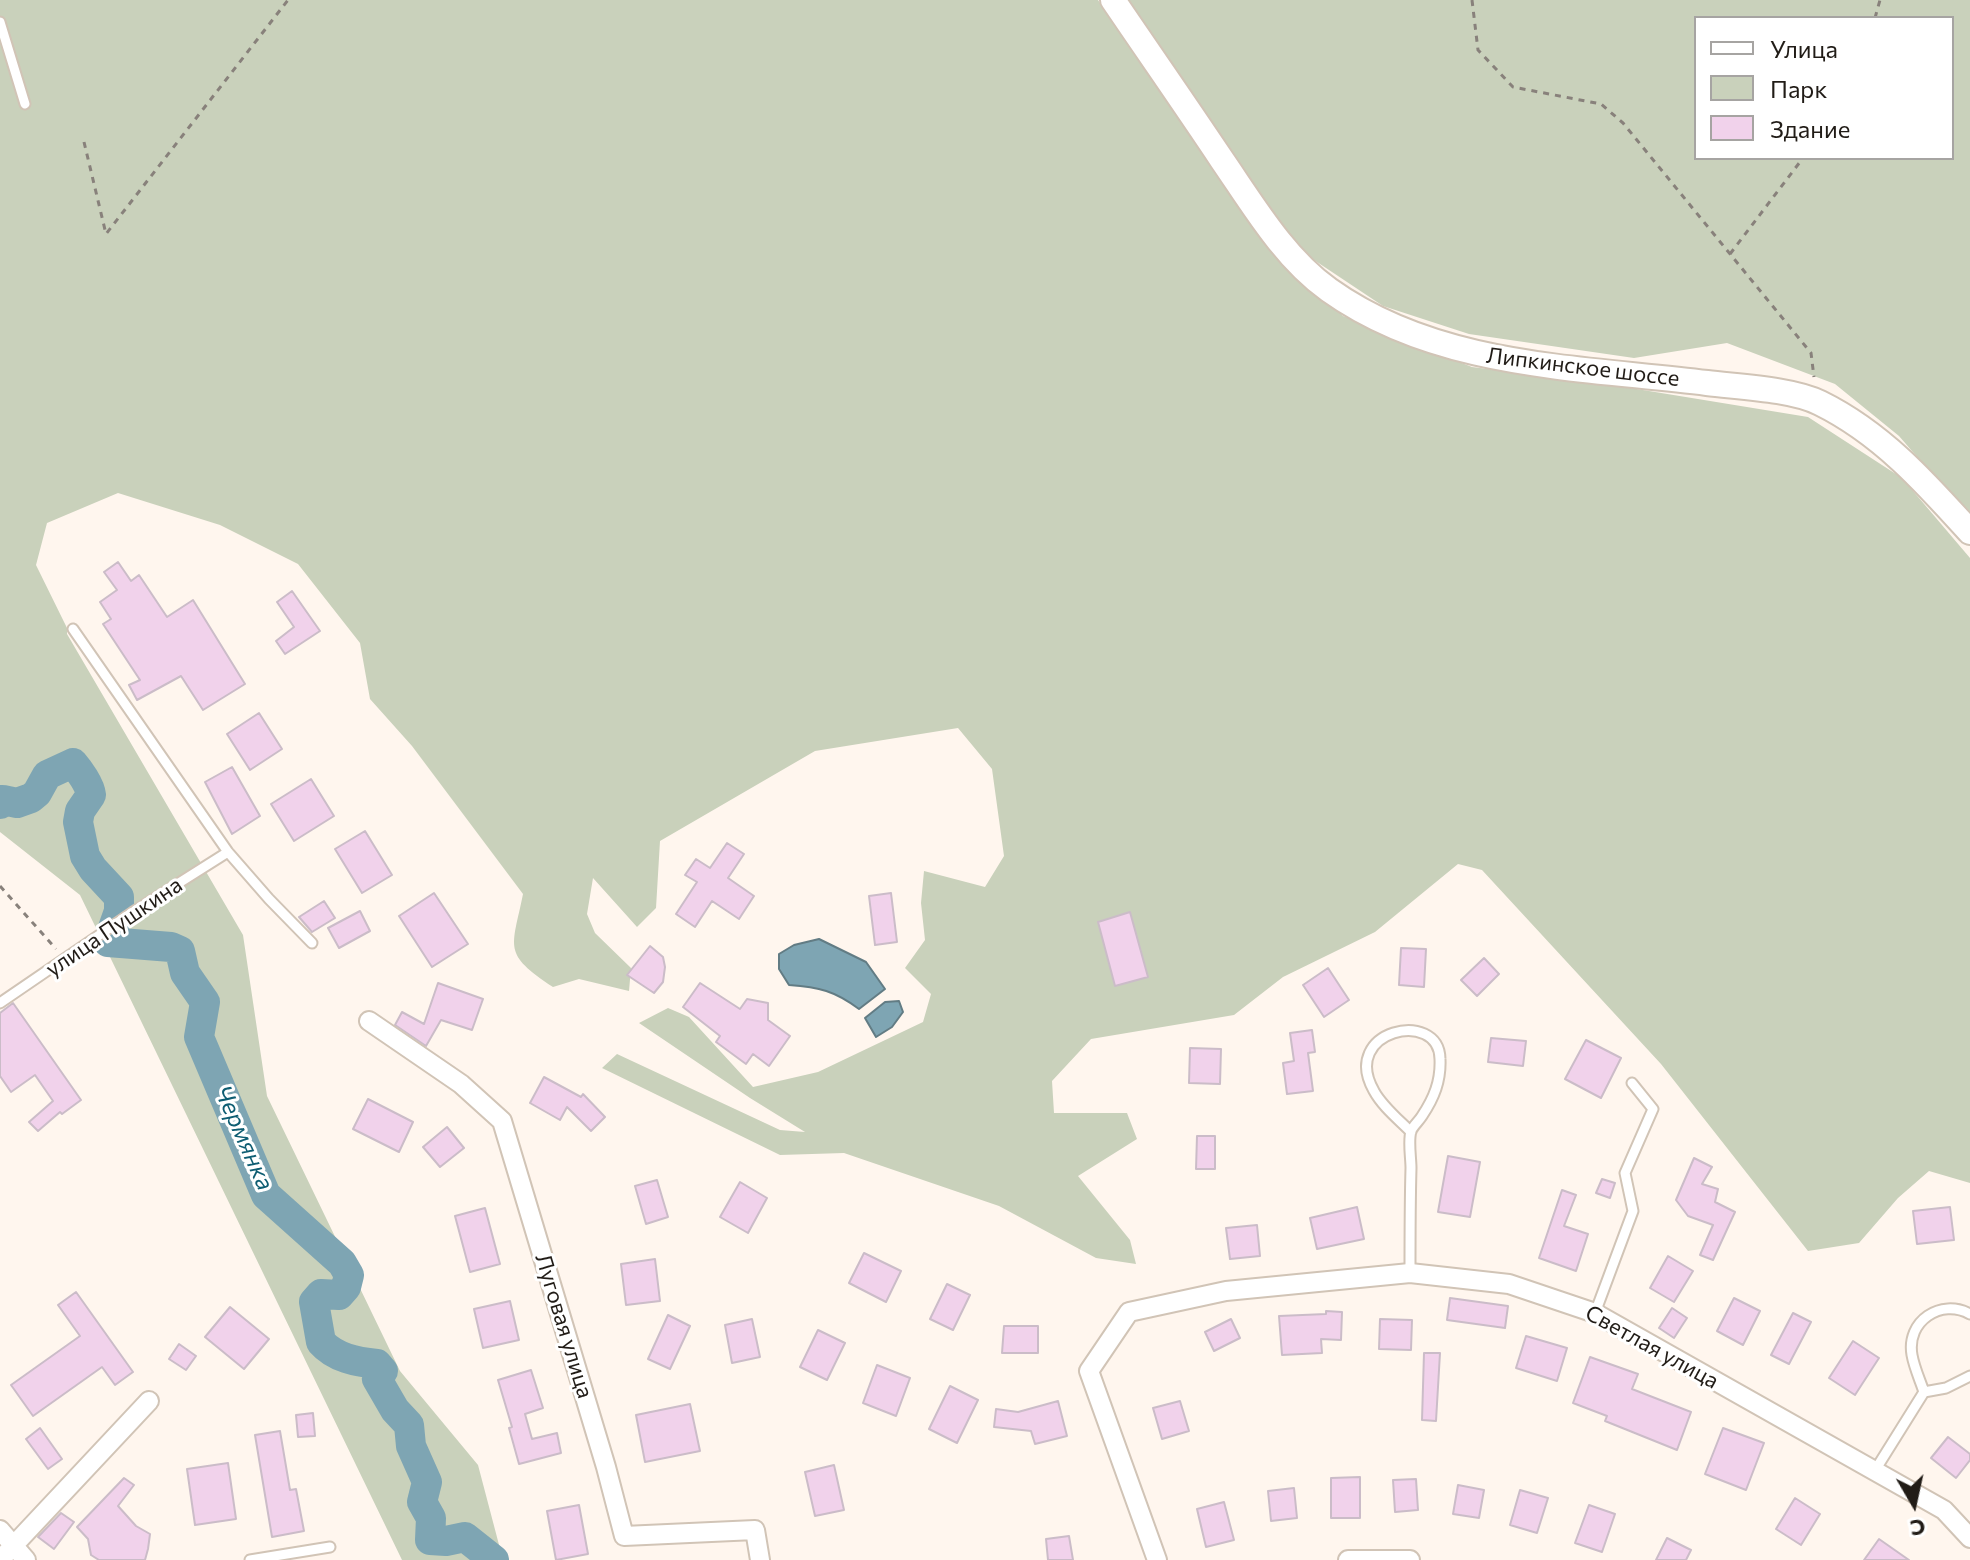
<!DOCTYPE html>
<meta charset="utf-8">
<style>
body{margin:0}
#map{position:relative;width:1970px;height:1560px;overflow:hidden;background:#fff6ee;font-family:Commissioner,sans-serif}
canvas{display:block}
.legend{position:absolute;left:1694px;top:16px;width:260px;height:144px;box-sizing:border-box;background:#fff;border:2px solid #a6a4a2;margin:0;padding:10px 14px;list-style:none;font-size:24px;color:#211c17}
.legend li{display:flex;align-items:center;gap:16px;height:40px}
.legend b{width:40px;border:2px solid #a6a4a2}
.north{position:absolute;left:1874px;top:1464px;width:80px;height:80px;-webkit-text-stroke:6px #fff;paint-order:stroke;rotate:171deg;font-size:22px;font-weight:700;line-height:32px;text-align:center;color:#211c17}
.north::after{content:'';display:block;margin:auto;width:28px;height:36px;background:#211c17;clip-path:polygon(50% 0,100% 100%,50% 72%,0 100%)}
</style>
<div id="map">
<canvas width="1970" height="1560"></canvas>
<ul class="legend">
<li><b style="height:10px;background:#fff"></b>Улица</li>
<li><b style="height:22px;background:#c9d1bb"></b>Парк</li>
<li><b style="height:22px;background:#f1d2eb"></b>Здание</li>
</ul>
<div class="north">С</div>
</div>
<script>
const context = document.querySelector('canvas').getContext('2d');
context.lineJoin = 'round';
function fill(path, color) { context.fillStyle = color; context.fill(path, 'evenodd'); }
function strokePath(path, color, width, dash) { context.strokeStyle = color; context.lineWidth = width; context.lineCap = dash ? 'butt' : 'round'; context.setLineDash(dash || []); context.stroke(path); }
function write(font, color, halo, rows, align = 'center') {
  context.font = font + ' Commissioner,sans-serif'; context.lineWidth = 6; context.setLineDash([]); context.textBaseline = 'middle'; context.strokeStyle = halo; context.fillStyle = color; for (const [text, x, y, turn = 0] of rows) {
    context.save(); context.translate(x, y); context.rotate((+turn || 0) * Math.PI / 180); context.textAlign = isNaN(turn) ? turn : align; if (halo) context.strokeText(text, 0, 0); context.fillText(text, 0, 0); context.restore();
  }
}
fill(new Path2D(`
 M0,0H1098L1259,234L1343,316L1472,367L1600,383L1808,417L1902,478L1970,558V1183L1929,1171L1898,1198L1859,1243L1808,1251L1661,1064L1482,870L1458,864L1375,932L1283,977L1234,1015L1091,1039L1052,1081L1054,1113H1127L1137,1139L1078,1176L1130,1240L1136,1264L1096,1258L999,1206L844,1153L780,1155L602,1068L617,1054L780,1130L805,1132L750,1098L639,1023L668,1008L689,1017L753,1087L818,1072L923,1022L931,994L905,968L925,940L921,903L924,871L985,887L1004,856L992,769L958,728L815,751L660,841L656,908L637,927L593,878L587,914L595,933L631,968L629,991L579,979L553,987C502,953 512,949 523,894L412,746L370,699L360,643L298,564L220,525L118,493L47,523L36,565L67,628V634L243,935L267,1096L400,1371L478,1465L503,1560H402L80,895L0,832Z
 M1125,0H1970V518L1899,436L1835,384L1727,343L1634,358L1469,334L1383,306L1302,252L1254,191ZM1696,18H1952V158H1696Z`), '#c9d1bb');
const water = new Path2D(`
 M819,939L866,962L885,989L859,1009C835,991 819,987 789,985L779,969V954L794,945Z
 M899,1001L903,1012L892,1027L876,1037L865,1018L885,1002Z`);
fill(water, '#7ea5b3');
strokePath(water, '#627c84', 2);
strokePath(new Path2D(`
 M0,804L3,800L17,803L31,798L37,793L47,775L73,763C79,770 90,785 91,795L80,811L78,822L85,856L93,869L119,897V911L108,942L171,947L180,951L185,973L205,1002L199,1037L266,1195L342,1263L349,1275L346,1287L339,1295L321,1294L314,1302L321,1342C335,1358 357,1362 377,1364L383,1371L377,1379L395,1410L409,1425L411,1446L427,1482L422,1502L431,1518L430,1540L446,1541L465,1537L494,1560`), '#7ea5b3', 30);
const building = new Path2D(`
 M118,562L131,581L139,575L167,617L193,600L245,684L203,710L181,676L137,700L129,685L140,680L103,624L111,619L100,602L117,590L104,572Z
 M292,591L320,631L285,654L276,641L294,627L277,602Z
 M259,713L282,749L250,770L227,734Z
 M232,767L260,816L232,834L205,782Z
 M311,779L334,816L294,841L271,804Z
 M365,831L392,875L362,893L335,849Z
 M727,843L744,854L728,878L754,896L739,919L712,901L695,927L676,914L697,882L685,875L696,859L710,868Z
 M434,893L468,944L432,967L399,916Z
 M891,893L897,942L875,945L869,896Z
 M324,901L335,918L312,932L299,917Z
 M360,911L370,931L339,948L328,928Z
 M1130,912L1148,977L1115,986L1098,922Z
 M650,946L663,957L665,967L663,982L654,993L627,975Z
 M1401,948L1426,949L1424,987L1399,985Z
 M1484,958L1499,974L1477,996L1461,980Z
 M1328,968L1349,1000L1324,1017L1303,985Z
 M438,983L483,999L472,1030L441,1020L426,1046L395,1025L402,1012L424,1024Z
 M700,983L740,1009L747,999L768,1003V1020L790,1036L769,1066L753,1054L746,1064L716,1042L720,1036L683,1007Z
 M13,1003L81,1100L62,1114L60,1112L38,1131L29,1122L53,1101L35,1075L11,1092L0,1076V1013Z
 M1312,1030L1315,1052L1308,1053L1313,1091L1287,1094L1283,1063L1294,1061L1290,1033Z
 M1491,1038L1526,1041L1523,1066L1488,1062Z
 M1586,1040L1621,1058L1601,1098L1565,1079Z
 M1190,1048L1221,1049L1220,1084L1189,1083Z
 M544,1077L581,1097L583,1094L605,1117L591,1131L567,1107L560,1120L530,1103Z
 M368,1099L413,1122L399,1152L353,1129Z
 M447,1127L464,1148L440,1167L423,1147Z
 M1197,1136H1215V1169H1196Z
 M1448,1156L1480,1162L1470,1217L1438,1212Z
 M1694,1158L1712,1167L1702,1184L1718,1189L1715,1202L1735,1212L1713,1260L1700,1255L1713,1225L1688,1216L1676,1200Z
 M1602,1179L1615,1183L1610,1198L1596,1193Z
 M657,1180L668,1217L646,1224L635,1186Z
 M740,1182L767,1198L748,1233L720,1217Z
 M1562,1190L1576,1195L1564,1226L1588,1234L1576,1271L1539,1258Z
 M1357,1207L1364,1239L1317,1249L1310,1218Z
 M1950,1207L1954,1240L1917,1244L1913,1211Z
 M485,1208L500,1264L470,1272L455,1216Z
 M1257,1225L1260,1256L1230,1259L1226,1228Z
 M864,1253L901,1271L886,1302L849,1283Z
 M1668,1256L1693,1271L1674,1302L1650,1288Z
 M655,1259L660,1301L626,1305L621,1264Z
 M947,1284L970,1295L953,1330L930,1319Z
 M76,1292L133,1372L115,1385L102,1367L33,1416L11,1385L80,1336L58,1305Z
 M1450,1298L1508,1306L1505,1328L1447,1320Z
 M1734,1298L1760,1311L1743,1345L1717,1331Z
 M510,1301L519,1340L483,1348L474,1309Z
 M230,1307L269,1339L244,1369L205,1337Z
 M1672,1308L1687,1318L1674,1338L1659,1328Z
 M1326,1311L1342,1312L1341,1340L1321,1339L1322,1353L1282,1355L1279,1316L1326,1314Z
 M1793,1313L1811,1322L1789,1364L1771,1355Z
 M668,1315L690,1326L670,1369L648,1359Z
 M752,1319L760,1357L732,1363L725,1325Z
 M1231,1319L1240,1338L1214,1351L1205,1332Z
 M1380,1319L1412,1320L1411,1350L1379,1349Z
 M1004,1326H1038V1353H1002Z
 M818,1330L845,1343L827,1380L800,1367Z
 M1526,1336L1567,1348L1557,1381L1516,1368Z
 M1853,1341L1879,1358L1855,1395L1829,1378Z
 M179,1344L196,1356L186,1370L169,1359Z
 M1424,1353H1440L1436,1421L1422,1420Z
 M1590,1357L1638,1374L1632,1389L1691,1412L1677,1450L1605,1421L1607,1416L1573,1403Z
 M877,1365L910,1378L896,1416L863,1403Z
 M531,1370L543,1408L525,1414L532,1439L557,1433L561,1453L519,1464L509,1428L512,1427L498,1380Z
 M950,1386L978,1400L957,1443L929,1429Z
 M1058,1401L1067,1436L1035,1444L1031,1431L994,1427L996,1409L1018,1412Z
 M1180,1401L1189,1431L1162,1439L1153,1408Z
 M690,1404L700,1451L645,1462L636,1415Z
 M313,1413L315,1436L298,1437L296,1415Z
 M40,1428L62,1459L48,1469L26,1439Z
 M1723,1428L1764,1443L1746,1490L1705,1474Z
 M280,1431L290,1490L296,1489L304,1531L272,1537L255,1435Z
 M1948,1437L1970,1454V1460L1956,1478L1931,1458Z
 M228,1463L236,1519L195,1525L187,1469Z
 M834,1465L844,1510L815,1516L805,1472Z
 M1360,1477V1518H1331V1478Z
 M124,1478L134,1485L118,1506L136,1526L150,1534L148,1549L145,1560H99L91,1555L88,1539L77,1527Z
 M1416,1479L1418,1510L1395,1512L1393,1480Z
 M1458,1485L1484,1490L1479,1518L1453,1514Z
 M1294,1488L1297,1518L1271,1521L1268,1491Z
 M1520,1490L1548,1498L1537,1533L1510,1525Z
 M1795,1498L1820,1514L1801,1545L1776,1529Z
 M1224,1502L1234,1540L1206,1547L1197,1509Z
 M579,1505L588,1554L556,1560L547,1511Z
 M1589,1505L1615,1514L1602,1552L1575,1543Z
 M61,1513L74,1522L54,1549L38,1537Z
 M1069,1536L1073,1560H1048L1046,1539Z
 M1667,1538L1691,1550L1686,1560H1656Z
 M1879,1539L1909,1560H1864Z`);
fill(building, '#f1d2eb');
strokePath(building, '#cbbcc8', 2);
const lane = new Path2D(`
 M0,22L25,104
 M73,629L228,852L269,899L312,943
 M0,1003L133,912L228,852
 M1410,1273C1410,1238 1410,1203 1411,1168C1411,1158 1408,1141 1411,1131C1413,1126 1419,1121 1422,1116C1434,1098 1441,1081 1440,1059C1439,1008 1339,1030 1374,1091C1382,1106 1398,1119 1411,1132
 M1595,1313L1633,1211L1625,1173L1653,1109L1632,1083
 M1924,1392C1920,1380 1914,1367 1912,1355C1906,1321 1941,1298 1970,1314
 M1874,1472L1924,1392L1946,1388L1970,1376
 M250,1560L330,1547`);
const street = new Path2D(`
 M369,1021L461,1084L502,1121L606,1467L624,1536L755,1530L760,1560
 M0,1530L26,1560
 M0,1560L149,1401
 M1157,1560L1089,1371L1129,1312L1226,1291L1410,1273L1509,1284L1595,1313L1944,1510L1970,1538
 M1348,1560H1410`);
const secondary = new Path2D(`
 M1113,0C1149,53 1186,106 1222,160C1253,205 1284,258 1329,290C1438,368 1579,367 1707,383C1739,387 1792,389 1820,403C1881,433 1925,482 1970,532`);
strokePath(lane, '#d1c4b6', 13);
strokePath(street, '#d1c4b6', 22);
strokePath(secondary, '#d1c4b6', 28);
strokePath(new Path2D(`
 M1472,0L1478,50L1513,87L1601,104L1623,123L1811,353L1814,377
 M1875,18L1880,0
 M84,142L106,234L288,0
 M1730,254L1803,158
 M0,886L56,949`), '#88817b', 3, [6, 6]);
strokePath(lane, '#fff', 9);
strokePath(street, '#fff', 18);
strokePath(secondary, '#fff', 24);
write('22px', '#211c17', '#fff', [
 ["Липкинское шоссе",1583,367,7],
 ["улица Пушкина",114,927,-34],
 ["Луговая улица",564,1326,73],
 ["Светлая улица",1652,1347,29]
]);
write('italic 24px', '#0e5d72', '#fff', [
 ["Чермянка",244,1138,66]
]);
</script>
